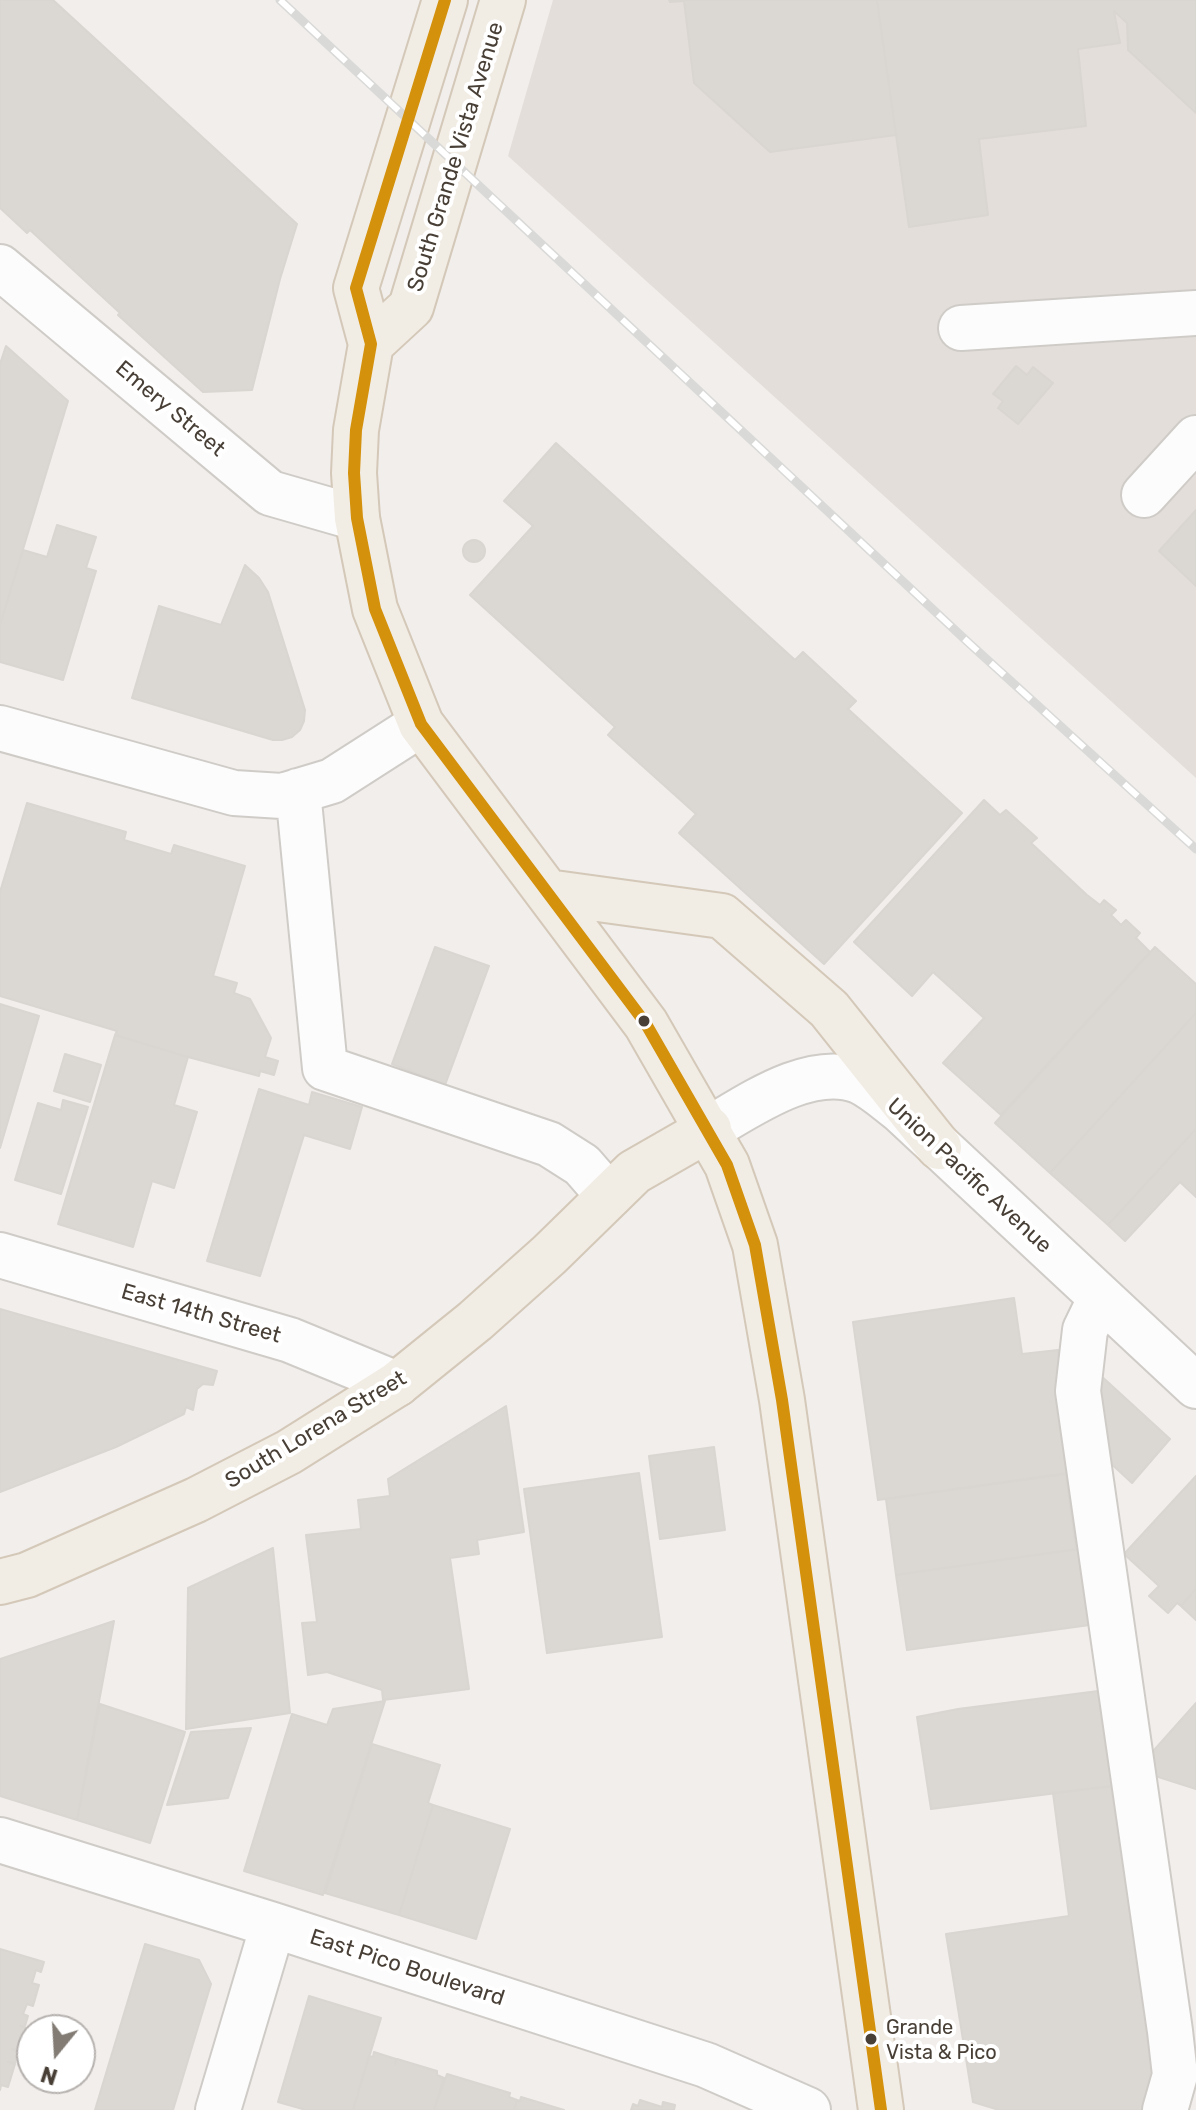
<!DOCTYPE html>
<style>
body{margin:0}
#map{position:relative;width:1196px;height:2110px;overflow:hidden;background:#f1eeeb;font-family:Rubik,sans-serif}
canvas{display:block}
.north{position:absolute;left:16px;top:2014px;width:80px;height:80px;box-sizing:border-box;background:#fff;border:2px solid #b6b2af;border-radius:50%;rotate:198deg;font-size:22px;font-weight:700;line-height:32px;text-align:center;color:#483f36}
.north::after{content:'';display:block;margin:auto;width:28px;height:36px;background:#837c75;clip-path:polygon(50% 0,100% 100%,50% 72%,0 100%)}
</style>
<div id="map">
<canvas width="1196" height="2110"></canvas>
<div class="north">N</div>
</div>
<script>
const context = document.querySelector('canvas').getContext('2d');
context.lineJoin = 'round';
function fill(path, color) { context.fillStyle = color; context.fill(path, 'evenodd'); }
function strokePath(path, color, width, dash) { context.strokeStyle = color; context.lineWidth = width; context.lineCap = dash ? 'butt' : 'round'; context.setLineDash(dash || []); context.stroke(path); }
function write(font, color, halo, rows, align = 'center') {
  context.font = font + ' Rubik,sans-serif'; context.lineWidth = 8; context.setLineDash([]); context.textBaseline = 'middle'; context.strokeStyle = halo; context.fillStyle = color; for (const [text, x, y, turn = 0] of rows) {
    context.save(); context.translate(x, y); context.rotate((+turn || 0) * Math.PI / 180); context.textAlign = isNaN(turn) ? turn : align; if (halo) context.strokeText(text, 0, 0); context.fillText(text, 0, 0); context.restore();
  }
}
fill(new Path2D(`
 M553,0H1196V778L508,156Z`), '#e4deda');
const building = new Path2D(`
 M0,0H53L297,224L280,279L252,390L203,392L118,315L120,313L30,230L27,233L0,208Z
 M669,0H877L896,135L770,152L694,83L684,1L670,2Z
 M877,0H1196V113L1128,50L1127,23L1114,11L1120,43L1078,49L1086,126L979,139L988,215L909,227Z
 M6,346L68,401L0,625V364Z
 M1016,366L1027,375L1033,367L1053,383L1018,424L998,408L1003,401L993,394Z
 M556,443L795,660L803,652L856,701L848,709L962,813L824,964L679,833L696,814L608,735L615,727L470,595L533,526L504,501Z
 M1196,510V586L1159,551Z
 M57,525L96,537L86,568L96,571L63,680L0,662V625L23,550L47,557Z
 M463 551a11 11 0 1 1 22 0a11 11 0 1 1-22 0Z
 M245,565L259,578L268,592L305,710L304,721L300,730L292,737L282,740H273L132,698L159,606L221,625Z
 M984,800L1000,815L1006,810L1037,838L1031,843L1087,895L1100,905L1104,900L1116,910L1111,915L1121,925L1126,920L1140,933L1136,938L1150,952L1001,1115L943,1063L984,1018L933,972L912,996L854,942Z
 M27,803L126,832L124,840L171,854L174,845L245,866L213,976L237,983L234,993L250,999L271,1038L265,1057L278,1061L274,1075L260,1071L259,1076L188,1057L115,1035L117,1031L0,996V892Z
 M435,947L489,966L445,1085L392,1064Z
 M1155,947L1196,984V1013L1050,1173L995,1123Z
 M0,1004L39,1016L0,1148Z
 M1196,1013V1129L1108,1225L1050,1173Z
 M115,1035L188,1057L174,1105L197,1112L174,1188L152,1181L133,1247L58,1224Z
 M65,1054L101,1065L90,1102L54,1091Z
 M259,1089L309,1105L312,1092L362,1107L350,1149L304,1135L260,1276L207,1261Z
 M63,1100L88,1107L61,1194L15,1180L38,1103L61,1110Z
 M1196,1129V1197L1180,1182L1125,1241L1108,1225Z
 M1014,1298L1022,1354L1058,1350L1075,1472L878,1500L853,1322Z
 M0,1309L217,1371L213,1385L203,1384L197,1389L193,1410L186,1407L184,1414L116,1447L0,1492Z
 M1099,1374L1170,1439L1132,1483L1106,1459L1092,1378Z
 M506,1406L524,1532L477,1540L479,1554L450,1558L469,1689L383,1700L382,1690L327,1672L308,1675L302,1623L317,1622L306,1535L361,1529L358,1500L390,1496L388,1479Z
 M714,1447L725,1530L660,1539L649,1456Z
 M639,1473L662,1637L547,1653L524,1489Z
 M1066,1474L1076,1549L896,1575L886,1499Z
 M1196,1476V1589L1181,1606L1177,1603L1168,1613L1149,1596L1159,1586L1124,1554Z
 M273,1548L290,1713L186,1729L188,1588Z
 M1086,1548L1097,1624L907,1650L896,1575Z
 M1196,1589V1620L1181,1606Z
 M114,1621L77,1820L0,1796V1659Z
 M1106,1690L1120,1785L931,1809L917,1717L958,1709Z
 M385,1701L323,1895L244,1871L292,1714L327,1725L333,1709Z
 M1196,1703V1789L1149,1774L1147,1758Z
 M100,1704L185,1732L150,1843L77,1820Z
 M251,1728L228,1798L167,1805L191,1732Z
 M372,1744L440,1765L428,1803L433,1805L399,1915L325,1893Z
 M1120,1785L1160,2076L1149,2110H999L973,2102L946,1934L1069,1916L1053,1793Z
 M433,1805L510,1829L476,1939L399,1915Z
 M145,1944L199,1960L211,1984L173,2110H95Z
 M0,1949L44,1962L41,1972L36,1970L32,1983L39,1985L33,2006L27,2004L23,2014L28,2016L25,2026H20L26,2028L19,2051L12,2049L18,2052L15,2063L8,2062L15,2064L8,2087L1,2085L0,2090Z
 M309,1996L381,2018L353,2110H306L278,2102Z
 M374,2052L396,2059L395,2064L397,2059L437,2071V2075L444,2078L434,2110H353L369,2056L373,2057Z
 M447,2074L510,2093L509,2097L517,2100L514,2110H434Z
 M521,2097L564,2110H514L517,2100L520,2101Z
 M640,2100L662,2107L663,2102L675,2105L674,2110H631L633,2104L638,2106Z`);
fill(building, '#dbd7d3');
strokePath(building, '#d9d5d1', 2);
const minor = new Path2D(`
 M0,267L270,493L357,518
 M961,328L1196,313
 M1144,495L1196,438
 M0,728L234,793L282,796L332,781L421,724
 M298,791L325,1068L549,1144L582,1165L609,1196
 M709,1129C749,1106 810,1062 859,1081C874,1088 887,1100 900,1110L1196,1386
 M0,1255L290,1340L397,1384
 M1100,1299L1085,1330L1078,1391L1170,2031L1175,2075L1165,2110
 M0,1840L273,1925L706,2065L808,2110
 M218,2110L273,1925`);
const major = new Path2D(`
 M445,0L356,288L371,344L356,430L354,473L357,518L375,609L421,724L646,1024L727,1165L755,1245L782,1400L881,2110
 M371,344L411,307L503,0
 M547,892L722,916L829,1009L939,1147
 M0,1582L27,1575L196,1500L289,1452L397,1384L475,1321L549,1255L634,1172L709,1129`);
strokePath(minor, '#cfccc8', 48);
strokePath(major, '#d4c8b8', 48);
strokePath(minor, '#fdfcfc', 44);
strokePath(major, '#f1ece4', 44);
const rail = new Path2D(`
 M280,0L971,645L1196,849`);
strokePath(rail, '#d9d9d8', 9);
strokePath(rail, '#fff', 6, [18]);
strokePath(new Path2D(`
 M445,0L356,288L371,344L356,430L354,473L357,518L375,609L421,724L646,1024L727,1165L755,1245L782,1400L881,2110`), '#d4910b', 12);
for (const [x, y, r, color] of [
 [644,1021,7,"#483f36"],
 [871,2039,7,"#483f36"]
]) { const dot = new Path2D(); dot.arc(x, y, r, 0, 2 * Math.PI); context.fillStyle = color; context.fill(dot); strokePath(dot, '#fff', 3); }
write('20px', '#483f36', '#fff', [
 ["Grande",886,2028],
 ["Vista & Pico",886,2053]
], 'left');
write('22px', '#483f36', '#fff', [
 ["South Grande Vista Avenue",456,157,-73],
 ["Emery Street",170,409,40],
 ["Union Pacific Avenue",969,1176,43],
 ["East 14th Street",201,1314,16],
 ["South Lorena Street",316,1430,-31],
 ["East Pico Boulevard",407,1968,18]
]);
</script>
